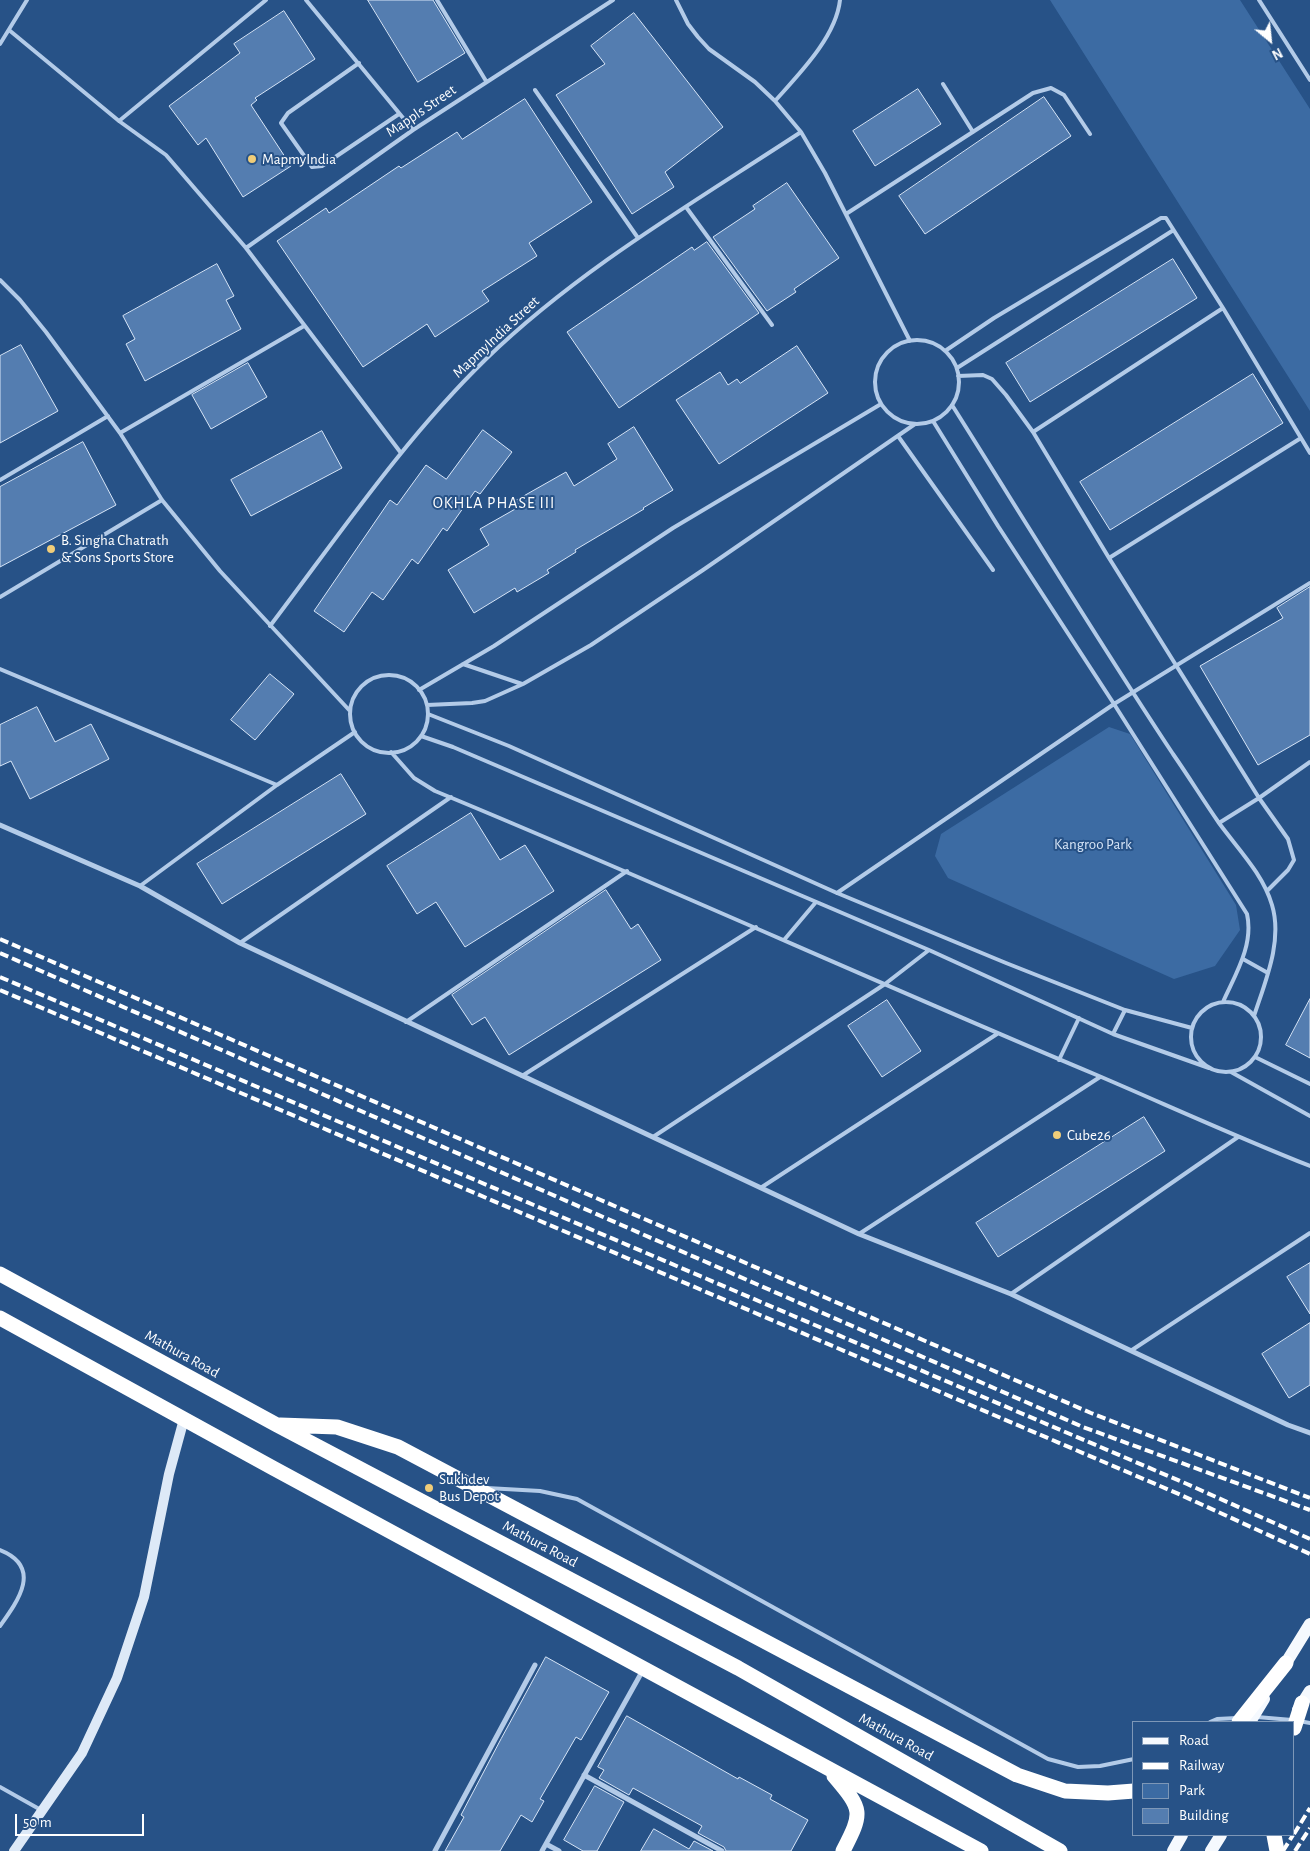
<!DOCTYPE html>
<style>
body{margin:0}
#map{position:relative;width:1310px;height:1851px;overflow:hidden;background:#275287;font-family:"Alegreya Sans",sans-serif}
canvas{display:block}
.legend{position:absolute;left:1132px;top:1721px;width:162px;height:115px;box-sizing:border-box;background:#275287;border:1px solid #7d97b7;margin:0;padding:6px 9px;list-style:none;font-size:15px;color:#fff}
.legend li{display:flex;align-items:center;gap:10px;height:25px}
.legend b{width:25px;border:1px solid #7d97b7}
.north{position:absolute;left:1245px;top:15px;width:50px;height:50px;-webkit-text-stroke:4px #275287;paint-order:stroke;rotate:152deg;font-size:14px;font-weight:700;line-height:20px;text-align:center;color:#fff}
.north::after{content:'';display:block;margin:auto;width:18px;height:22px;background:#fff;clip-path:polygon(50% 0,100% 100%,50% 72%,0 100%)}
.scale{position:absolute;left:15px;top:1814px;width:129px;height:22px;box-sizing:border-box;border:2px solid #fff;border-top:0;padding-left:6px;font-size:15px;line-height:18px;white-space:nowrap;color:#fff;-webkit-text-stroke:4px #275287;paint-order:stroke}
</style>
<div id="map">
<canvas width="1310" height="1851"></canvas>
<ul class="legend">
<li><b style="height:6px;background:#f5f9fe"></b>Road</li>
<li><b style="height:6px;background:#fff"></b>Railway</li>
<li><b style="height:14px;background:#3c6ba3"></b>Park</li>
<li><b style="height:14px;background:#547db0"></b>Building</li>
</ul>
<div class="north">N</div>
<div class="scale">50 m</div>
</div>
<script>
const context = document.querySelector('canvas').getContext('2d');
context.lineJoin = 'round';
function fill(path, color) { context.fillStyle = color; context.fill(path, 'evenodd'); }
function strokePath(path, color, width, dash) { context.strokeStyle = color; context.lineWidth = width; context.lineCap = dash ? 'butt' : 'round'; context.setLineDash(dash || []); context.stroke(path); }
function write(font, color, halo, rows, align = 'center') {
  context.font = font + ' "Alegreya Sans",sans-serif'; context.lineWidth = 4; context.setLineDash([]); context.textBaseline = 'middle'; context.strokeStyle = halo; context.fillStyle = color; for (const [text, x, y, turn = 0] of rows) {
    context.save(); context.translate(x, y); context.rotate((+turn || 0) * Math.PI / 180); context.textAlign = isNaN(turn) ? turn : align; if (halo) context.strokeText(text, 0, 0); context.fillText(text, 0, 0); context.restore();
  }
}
fill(new Path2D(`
 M1050,0H1240L1310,109V411Z
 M1109,727L1130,734L1236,905L1240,930L1215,966L1174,979L948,878L935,856L941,834Z`), '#3c6ba3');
const building = new Path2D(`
 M368,0H433L465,53L418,82Z
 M284,11L315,59L255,98L257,100L251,105L291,166L243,197L206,138L198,145L169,106L240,53L234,44Z
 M634,13L723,127L665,172L674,187L632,214L556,95L605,64L591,46Z
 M918,89L941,124L875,166L853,131Z
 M1044,97L1071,136L925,234L899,196Z
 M525,99L592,202L529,243L537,256L482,291L489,301L435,337L427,324L363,367L277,241L326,208L329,213L399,166L401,168L457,132L462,139Z
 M787,183L839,258L794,289L796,292L767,311L713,237L755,209L753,206Z
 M707,242L759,313L619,408L567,332L692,247L694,250Z
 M1173,259L1197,298L1030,402L1006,363Z
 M217,264L234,296L226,300L241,329L145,381L126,344L135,339L123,316Z
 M21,345L58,411L0,443V356Z
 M797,346L828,393L719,464L676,400L720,372L728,385L737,379L740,383Z
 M248,363L267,397L211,429L192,395Z
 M1253,374L1283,423L1110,530L1080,482Z
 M634,427L673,490L643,508L644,509L575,550L576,552L547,570L549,573L517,592L515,588L474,613L448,570L489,545L480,529L517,508L513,502L566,472L574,486L617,459L608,444Z
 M483,430L512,452L480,494L475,491L447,531L443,528L418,564L412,559L383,600L372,592L344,632L314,611L390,500L397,505L426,465L446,479Z
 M322,431L342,468L251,516L231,480Z
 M83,442L116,505L0,567V487Z
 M1310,587V735L1258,765L1200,666L1283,618L1277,608Z
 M270,674L294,694L255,740L231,720Z
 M37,707L55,742L91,724L109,759L30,799L11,761L0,766V725Z
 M341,774L366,814L222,904L197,864Z
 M471,813L500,860L525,845L554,891L465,947L436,902L417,914L387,866Z
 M606,890L631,929L638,924L661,960L509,1055L485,1017L472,1025L452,995Z
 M1310,999V1058L1286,1045Z
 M887,1000L921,1051L882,1077L848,1026Z
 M1144,1117L1165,1151L998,1257L976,1223Z
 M1310,1263V1314L1287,1277Z
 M1310,1323V1385L1289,1398L1262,1354Z
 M546,1657L609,1692L581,1740L576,1737L540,1799L544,1801L532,1822L521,1815L500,1851H445L464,1817L461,1815L501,1739Z
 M627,1716L738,1779L739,1777L772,1795L770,1799L808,1820L791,1851H726L724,1847L698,1833L702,1826L633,1788L629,1795L599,1778L604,1770L598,1767Z
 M595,1786L624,1802L597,1851H583L564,1840Z
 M654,1829L689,1849L694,1841L713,1851H641Z`);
fill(building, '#547db0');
strokePath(building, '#d7e5f7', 1);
strokePath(new Path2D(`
 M306,0L413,130
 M437,0L486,81
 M676,0L688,24L698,37L709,49L755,82L775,101L801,132L825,173L910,341
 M1259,0L1310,80
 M9,30L119,121L166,155L246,248L401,453
 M0,44L27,0
 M359,63L288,113L281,123L312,167L322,166L399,114
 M943,84L973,132
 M535,90L638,238
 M775,101C799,74 836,37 840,0
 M119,121L266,0
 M686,207L772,325
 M846,214L1033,93L1051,88L1064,95L1090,134
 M246,248L413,130L613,0
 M0,280L20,300L46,332L120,433L162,500L220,571L350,711
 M875 382a42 42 0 1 1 84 0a42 42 0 1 1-84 0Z
 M945,351L994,318L1161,218H1166L1223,308L1310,453
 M957,368L1172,231
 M958,376L983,375L992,379L1006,395L1033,432L1109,558L1259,798L1288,839L1294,860L1288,870L1267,891
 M952,405C1025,521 1097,639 1173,754C1189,777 1203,800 1219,823C1238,849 1263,874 1272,905C1283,941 1265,982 1254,1016
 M933,421L998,526L1114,704L1247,914C1254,945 1235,975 1223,1002
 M1033,432L1223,308
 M120,433L304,326
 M898,436L993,570
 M0,480L108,416
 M1109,558L1301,438
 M0,597L162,500
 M270,626C339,535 404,439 486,359C579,269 693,203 801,132
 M463,664L522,684
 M0,669L277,785
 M350 714a39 39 0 1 1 78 0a39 39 0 1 1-78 0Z
 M419,690L494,646L673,528L881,404
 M427,705L472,703L485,701L523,684L591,645L703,570L915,424
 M428,714L509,746L837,893L1006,963L1125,1010L1192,1028
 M421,736L453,747L929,950L1113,1034L1209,1068
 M391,752L414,778L435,791C658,883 877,983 1099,1076C1169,1106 1239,1138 1310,1166
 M1219,823L1259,798L1310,762
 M140,886L277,785L355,732
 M837,893L1114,704L1310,583
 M784,940L816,902
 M240,943L451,797
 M1243,959L1268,973
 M1191 1037a35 35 0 1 1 70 0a35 35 0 1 1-70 0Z
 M406,1022L627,871
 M1113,1034L1125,1010
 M1255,1057L1310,1084
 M1059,1060L1079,1018
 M1231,1072L1310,1116
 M522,1076L756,927
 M653,1137L885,984L929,950
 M762,1187L997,1034
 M859,1234L1100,1077
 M1011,1294L1238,1137
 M1132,1350L1310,1233
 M487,1488L540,1491L577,1499L1048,1759L1078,1767L1100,1766L1134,1759
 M0,1550C43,1567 18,1601 0,1626
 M1257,1717L1292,1720
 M1299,1721L1310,1723
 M1210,1722L1217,1719L1237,1718
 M0,1787L41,1810`), '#b3cbe8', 4);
strokePath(new Path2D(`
 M0,825L140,886L240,943L859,1234L1011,1294L1288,1425L1310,1433
 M584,1775L722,1851
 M546,1844L559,1851
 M435,1851L535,1665
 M542,1851L643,1670`), '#b3cbe8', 5);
strokePath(new Path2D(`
 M14,1851L82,1753L117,1678L144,1597L169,1474L184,1419`), '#dde9f7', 10);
strokePath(new Path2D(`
 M1281,1671L1310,1624
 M1298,1710L1310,1691
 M1250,1722L1264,1699
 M1173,1851L1182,1835
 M1211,1851L1221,1835`), '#f5f9fe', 12);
strokePath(new Path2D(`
 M0,1274L277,1425L738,1668L1060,1851
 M0,1318L273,1468L981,1851
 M280,1425L337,1427L398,1447L1017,1775L1065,1791L1108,1793L1134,1791
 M1239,1722L1286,1663
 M1294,1728L1302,1703
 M834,1776C863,1810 863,1812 843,1851
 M1274,1835L1277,1851`), '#fff', 15);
strokePath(new Path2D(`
 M0,939L1091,1413L1310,1498
 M0,953L1083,1427L1310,1510
 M0,977L1187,1484L1310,1539
 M0,990L1181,1495L1310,1554
 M1294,1834L1310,1808
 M1283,1851L1293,1835
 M1295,1851L1310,1828`), '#fff', 4, [9, 4]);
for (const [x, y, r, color] of [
 [252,159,5,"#f0cd79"],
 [51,549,5,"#f0cd79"],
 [1057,1135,5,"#f0cd79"],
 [429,1488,5,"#f0cd79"]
]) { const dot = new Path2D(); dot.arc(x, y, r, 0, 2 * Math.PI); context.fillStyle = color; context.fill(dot); strokePath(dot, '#275287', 2); }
write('15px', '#fff', '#275287', [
 ["Mappls Street",421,111,-34],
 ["MapmyIndia Street",496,337,-43],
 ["Mathura Road",182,1354,29],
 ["Mathura Road",540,1544,28],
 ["Mathura Road",896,1737,29]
]);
write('15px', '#fff', '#275287', [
 ["MapmyIndia",262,159],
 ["B. Singha Chatrath",61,540],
 ["& Sons Sports Store",61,557],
 ["Cube26",1067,1135],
 ["Sukhdev",439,1479],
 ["Bus Depot",439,1496]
], 'left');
write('15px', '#d7e5f7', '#275287', [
 ["Kangroo Park",1093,844]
]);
context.letterSpacing = '1px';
write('16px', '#fff', '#275287', [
 ["OKHLA PHASE III",494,503]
]);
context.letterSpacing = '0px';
</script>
